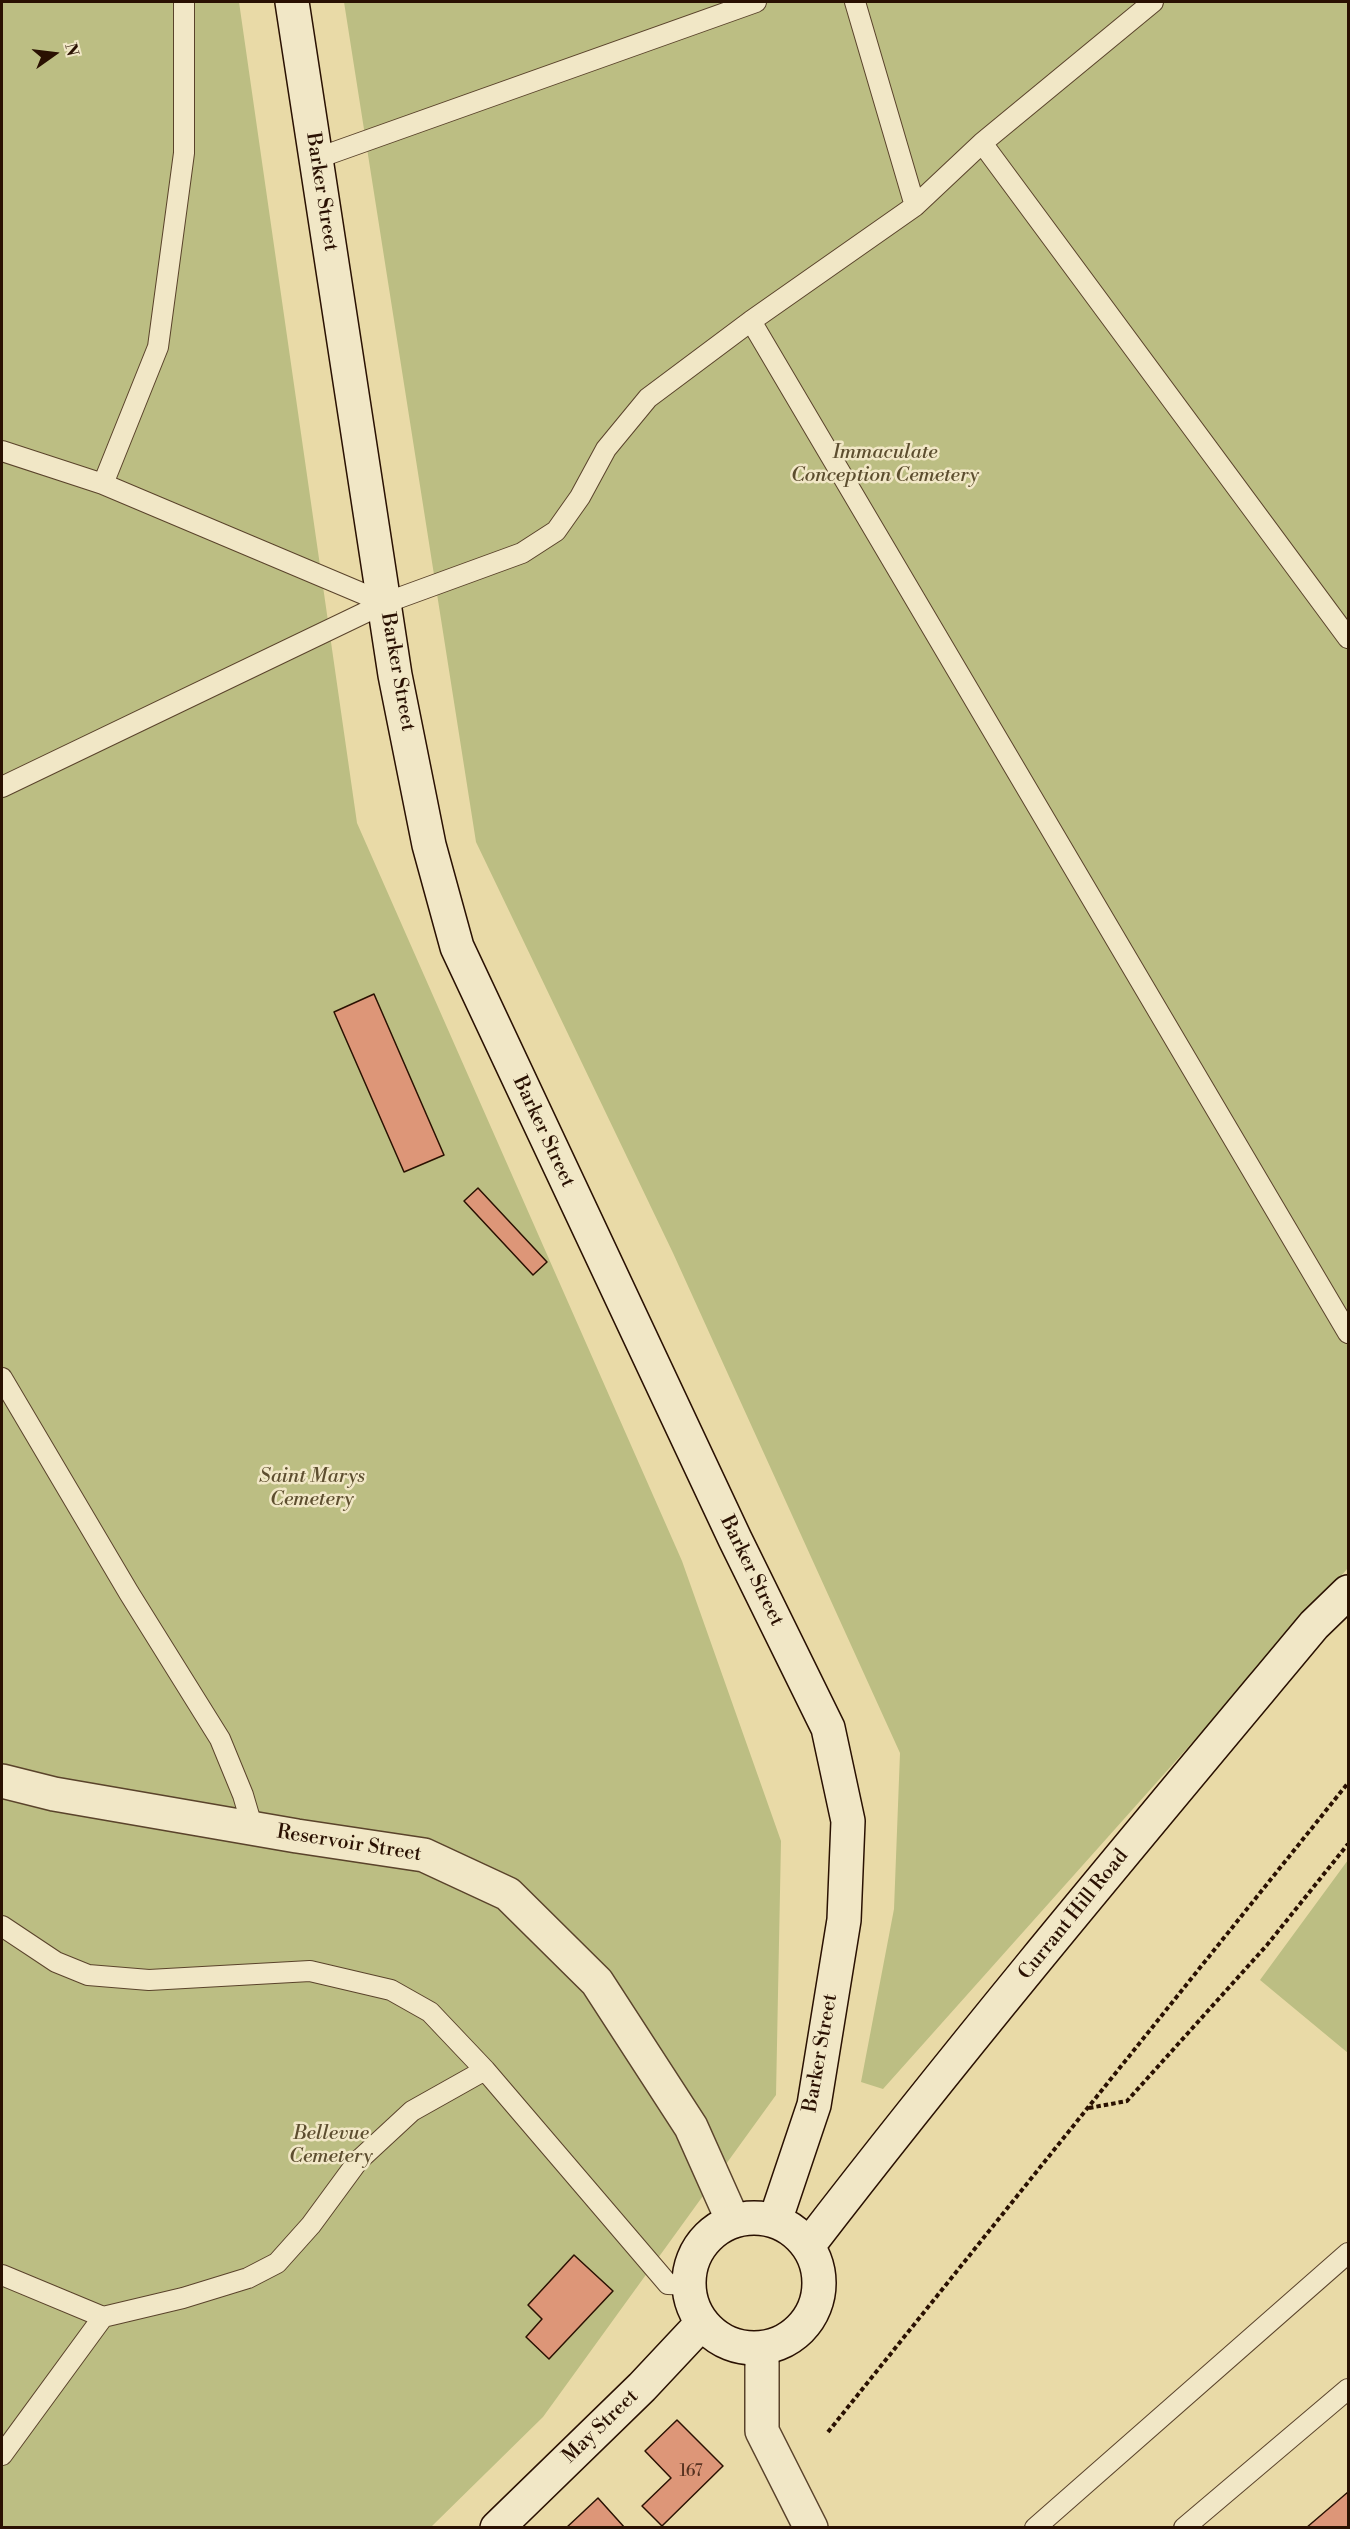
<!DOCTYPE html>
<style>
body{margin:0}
#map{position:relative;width:1350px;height:2529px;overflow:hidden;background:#e9daa7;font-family:"Libre Bodoni",serif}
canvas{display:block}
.frame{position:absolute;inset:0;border:3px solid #2a1102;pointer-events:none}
.north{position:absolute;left:24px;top:24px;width:60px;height:60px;-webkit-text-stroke:4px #f1e7c6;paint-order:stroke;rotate:76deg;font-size:16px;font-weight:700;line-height:24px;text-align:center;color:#2a1102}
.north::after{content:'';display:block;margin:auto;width:21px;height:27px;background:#2a1102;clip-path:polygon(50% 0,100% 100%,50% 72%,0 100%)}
</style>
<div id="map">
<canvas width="1350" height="2529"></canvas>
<div class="frame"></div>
<div class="north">N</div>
</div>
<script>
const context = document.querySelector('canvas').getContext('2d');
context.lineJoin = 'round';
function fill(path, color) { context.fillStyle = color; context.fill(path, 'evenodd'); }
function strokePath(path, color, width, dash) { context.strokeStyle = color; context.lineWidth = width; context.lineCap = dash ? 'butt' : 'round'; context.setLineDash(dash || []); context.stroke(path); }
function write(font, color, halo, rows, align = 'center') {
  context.font = font + ' "Libre Bodoni",serif'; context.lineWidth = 5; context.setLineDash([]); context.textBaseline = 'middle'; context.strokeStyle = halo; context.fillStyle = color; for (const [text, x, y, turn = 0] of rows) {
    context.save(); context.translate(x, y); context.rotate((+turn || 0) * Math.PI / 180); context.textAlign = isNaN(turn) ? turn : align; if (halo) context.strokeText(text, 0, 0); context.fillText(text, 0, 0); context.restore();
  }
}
fill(new Path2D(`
 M2,2H239L357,823L682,1561L781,1841L776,2095L543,2417L431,2527L2,2528Z
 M344,2H1348V1568L883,2089L861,2082L894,1909L900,1753L673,1253L476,842Z
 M1348,1860V2053L1260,1980Z`), '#bcbe83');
const building = new Path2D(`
 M374,994L444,1155L404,1172L334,1012Z
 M478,1188L547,1262L533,1275L464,1201Z
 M574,2255L613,2291L549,2359L526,2337L542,2319L528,2305Z
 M677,2420L723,2466L662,2526L642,2506L671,2478L645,2451Z
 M1348,2492V2528H1306Z
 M598,2498L625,2528H566Z`);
fill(building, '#dd9678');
strokePath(building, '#2a1102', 1.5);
const service = new Path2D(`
 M855,2L915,206L982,143L1153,2
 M982,143L1348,638
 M315,159L756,2
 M751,321L1348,1333
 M2,451L103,484L158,347L184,153V2
 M385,603L522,553L556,531L580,497L606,449L648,398L751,321L915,206
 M2,787L385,603L103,484
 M2,1378L129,1593L220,1739L243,1795L253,1829
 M2,1926L56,1962L88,1975L149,1980L310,1971L391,1990L430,2012L485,2070
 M2,2275L103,2317L183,2298L248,2278L277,2263L311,2225L358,2161L412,2111L485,2070L668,2284L688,2285
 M2,2455L103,2317
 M1035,2528L1348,2253
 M1184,2528L1348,2389`);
const minor = new Path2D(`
 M2,1781L54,1794L297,1836L424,1855L508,1894L597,1982L691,2127L733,2221
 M762,2349V2431L811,2528`);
const secondary = new Path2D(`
 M292,2L395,675L429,845L457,947L735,1539L828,1728L848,1821L844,1920L814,2105L775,2221
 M689 2283a65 65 0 1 1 130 0a65 65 0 1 1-130 0Z
 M808,2246C971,2034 1143,1830 1314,1625L1348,1592
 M497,2528L642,2387L702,2323`);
strokePath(service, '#5a432b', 22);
strokePath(minor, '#5a432b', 36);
strokePath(secondary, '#2a1102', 36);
strokePath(new Path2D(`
 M1089,2108L1127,2101L1267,1945L1348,1844
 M828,2432L1348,1783`), '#2a1102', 4, [4.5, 3]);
strokePath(service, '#f1e7c6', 20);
strokePath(minor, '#f1e7c6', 33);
strokePath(secondary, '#f1e7c6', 33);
write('16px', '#573220', null, [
 ["167",691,2472]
]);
write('20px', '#2a1102', '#f1e7c6', [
 ["Barker Street",321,192,81],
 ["Barker Street",397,672,80],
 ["Barker Street",543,1132,65],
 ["Barker Street",751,1571,64],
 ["Reservoir Street",349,1844,9],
 ["Currant Hill Road",1074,1915,-51],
 ["Barker Street",821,2053,-80],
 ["May Street",601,2427,-44]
]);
write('italic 20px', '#5d4e2f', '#f1e7c6', [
 ["Immaculate",885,453],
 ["Conception Cemetery",885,476],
 ["Saint Marys",312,1477],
 ["Cemetery",312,1500],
 ["Bellevue",331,2134],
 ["Cemetery",331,2157]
]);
</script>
